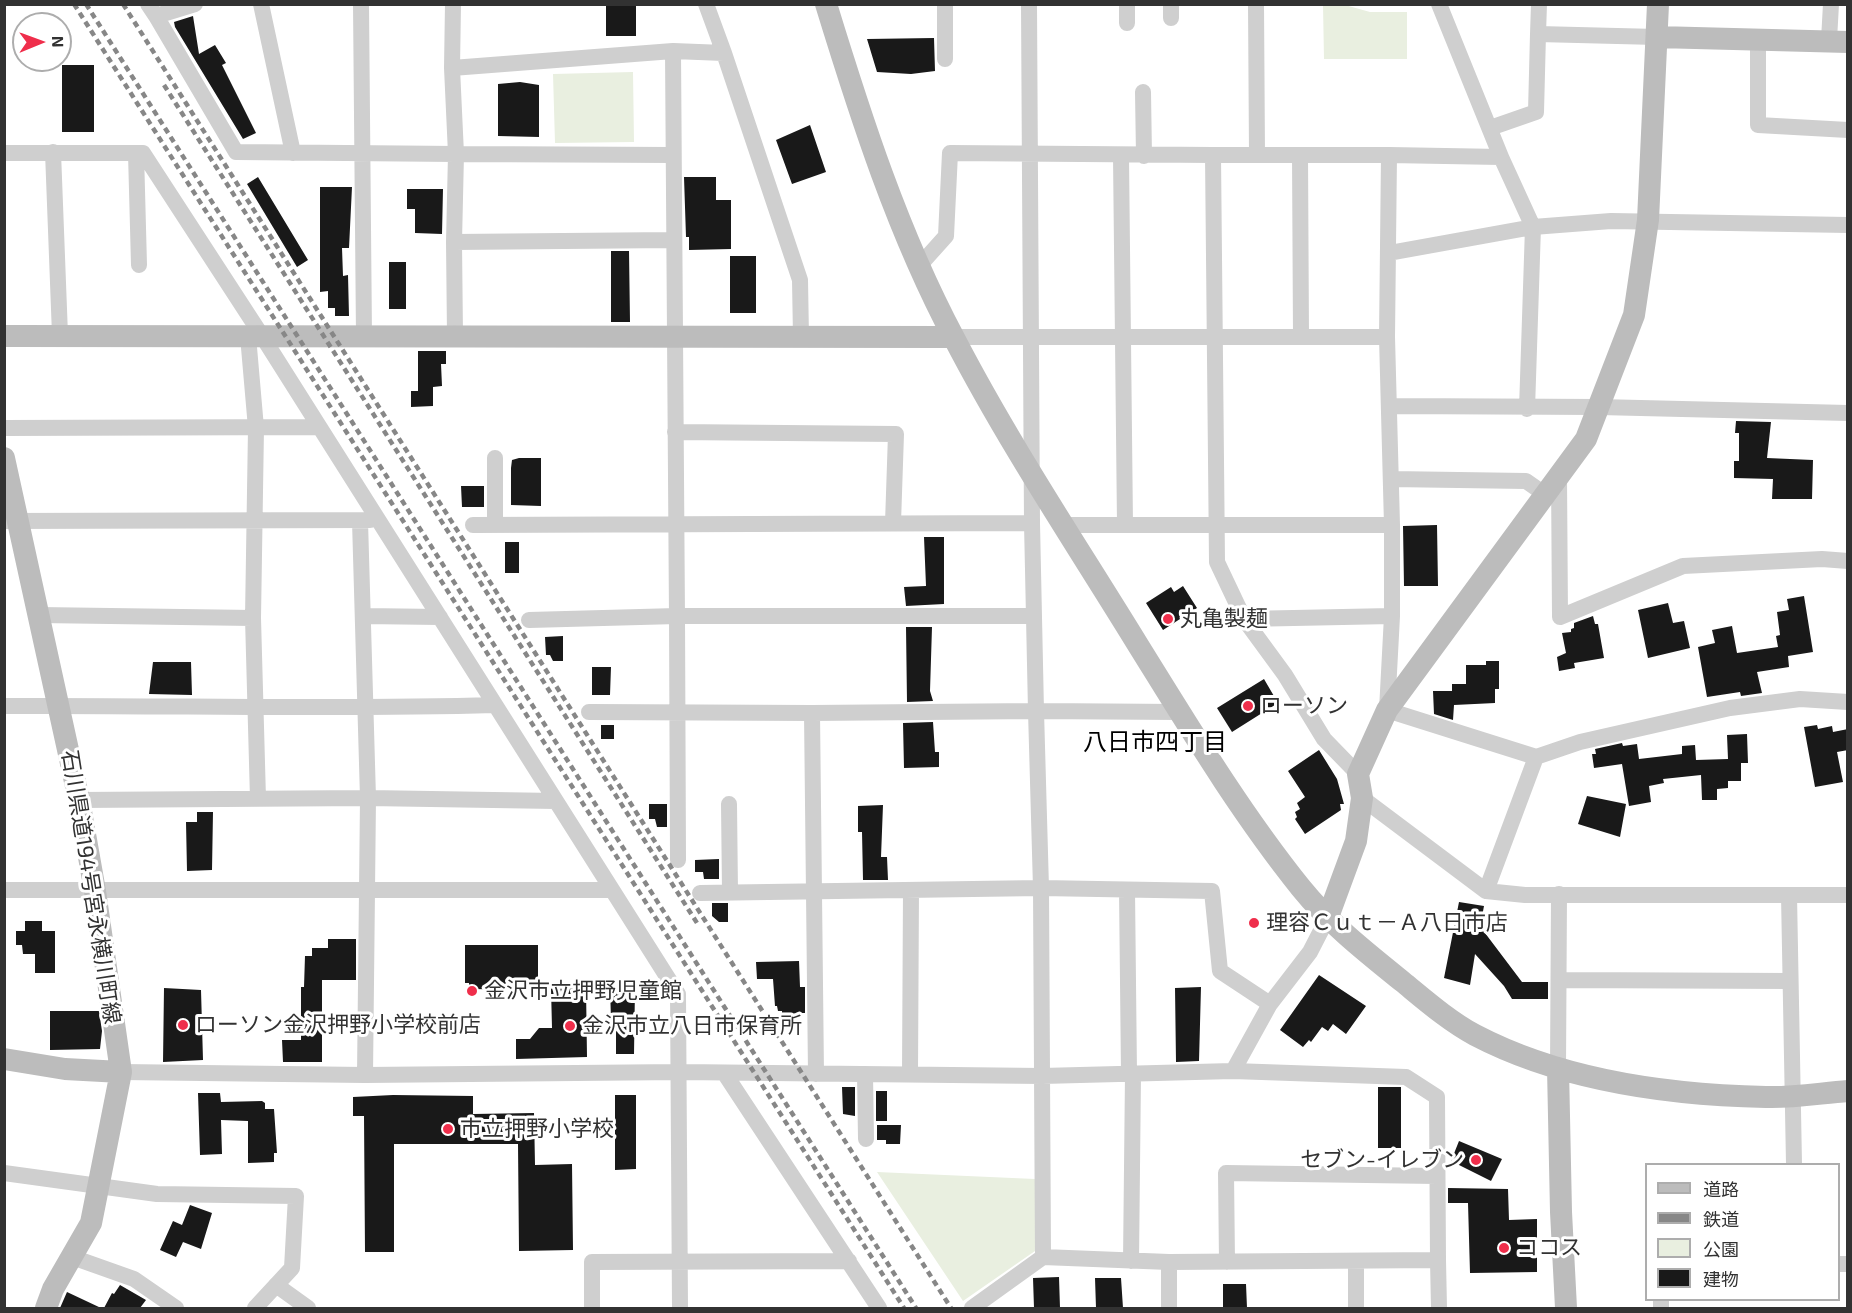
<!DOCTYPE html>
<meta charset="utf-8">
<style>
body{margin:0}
#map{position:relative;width:1852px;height:1313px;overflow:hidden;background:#fff;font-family:"Exo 2","Noto Sans JP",sans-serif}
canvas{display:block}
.frame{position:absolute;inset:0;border:6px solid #323232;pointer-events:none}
.legend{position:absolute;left:1645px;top:1163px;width:195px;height:138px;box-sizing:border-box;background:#fff;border:2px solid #adadad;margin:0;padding:8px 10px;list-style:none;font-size:18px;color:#323232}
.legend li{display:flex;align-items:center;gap:12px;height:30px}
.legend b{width:30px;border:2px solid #adadad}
.north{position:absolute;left:12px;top:12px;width:60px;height:60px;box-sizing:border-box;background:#fff;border:2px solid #adadad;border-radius:50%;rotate:89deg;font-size:16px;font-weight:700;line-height:24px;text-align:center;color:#323232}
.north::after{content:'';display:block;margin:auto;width:21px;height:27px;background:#ef2e4b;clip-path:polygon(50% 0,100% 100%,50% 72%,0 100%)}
</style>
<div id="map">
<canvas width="1852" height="1313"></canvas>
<div class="frame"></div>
<ul class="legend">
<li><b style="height:8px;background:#bcbcbc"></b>道路</li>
<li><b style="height:8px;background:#878787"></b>鉄道</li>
<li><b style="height:16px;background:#e9efe0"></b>公園</li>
<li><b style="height:16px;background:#191919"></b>建物</li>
</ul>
<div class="north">N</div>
</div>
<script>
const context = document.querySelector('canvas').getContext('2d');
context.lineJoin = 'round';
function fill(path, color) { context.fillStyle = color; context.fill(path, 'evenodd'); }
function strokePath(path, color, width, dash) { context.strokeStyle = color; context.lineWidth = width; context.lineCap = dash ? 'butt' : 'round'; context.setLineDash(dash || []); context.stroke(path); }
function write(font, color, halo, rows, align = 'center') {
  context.font = font + ' "Exo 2","Noto Sans JP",sans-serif'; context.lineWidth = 6; context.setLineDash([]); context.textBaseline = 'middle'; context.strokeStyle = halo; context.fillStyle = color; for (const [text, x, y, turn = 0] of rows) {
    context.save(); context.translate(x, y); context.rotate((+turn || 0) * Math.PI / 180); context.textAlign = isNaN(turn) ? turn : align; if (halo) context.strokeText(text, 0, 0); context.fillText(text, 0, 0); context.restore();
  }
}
fill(new Path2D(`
 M1323,5H1345L1370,12H1407V59H1324Z
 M633,72L634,142L555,143L553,74Z
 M877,1172L1035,1179V1251L963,1301Z`), '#e9efe0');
fill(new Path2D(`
 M606,4H636V36H606Z
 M193,16L199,54L215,45L226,63L222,65L256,133L243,139L175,27L174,22Z
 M934,38L935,71L911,74L877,72L867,39Z
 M62,65H94V132H62Z
 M520,82L539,85V137L498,136V84Z
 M810,125L826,172L792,184L776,140Z
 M258,177L308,260L297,267L247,184Z
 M684,177H716V200H731V249L689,250V237H686Z
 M320,187H352L349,248H342L343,276L348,275L349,316H335V308H328V291L320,292Z
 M407,189H443L442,234L415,233V209H407Z
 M611,251H629L630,322H611Z
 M730,256H756V313H730Z
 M389,262H406V309H389Z
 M418,351H446V364H441L442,386L433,387V406L411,407V391H418Z
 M1736,421L1771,422L1767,458L1813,460L1812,499H1772L1773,479L1734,478V461H1739V433H1735Z
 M519,458H541V506L511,505V468L512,460Z
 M461,486H484V507H462Z
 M1437,525L1438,586H1404L1403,526Z
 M924,537H944V604L906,606L904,587L926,586Z
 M505,542H519V573H505Z
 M1183,586L1197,608L1163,630L1146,603L1171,587L1174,592Z
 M1804,596L1813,652L1788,656L1789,667L1757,672L1762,693L1741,696L1740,692L1707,697L1698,647L1715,643L1712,630L1732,626L1737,653L1778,647L1776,636L1780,635L1777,612L1789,610L1787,599Z
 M1668,603L1673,623L1684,621L1690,648L1648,658L1638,610Z
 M1593,616L1595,624H1598L1604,658L1574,663L1575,668L1559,671L1557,657L1566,653L1562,633L1571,632V629L1574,628V623Z
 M906,627H932L930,691L933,701L907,702Z
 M563,636V661H553L550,655H546L545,637Z
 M1486,661H1499V689H1495V703L1454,705L1453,720L1434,714L1433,691H1452V684H1466V665H1486Z
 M153,662H191L192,695L149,694Z
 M592,667H611L610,695H592Z
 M1264,679L1278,703L1232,732L1217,708Z
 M933,722L935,752H939V767L904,768L903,723Z
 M601,725H614V739H601Z
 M1817,725L1818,729L1832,726L1833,732L1848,729V750L1837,752L1843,782L1815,787L1804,727Z
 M1747,734L1748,763H1741V781H1728V788L1717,789V800H1702L1701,775L1663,779L1664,783L1649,786L1651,802L1629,806L1622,764L1594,768L1592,754H1596L1595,749L1622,743L1623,746L1637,744L1639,759L1682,754V746L1695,745L1696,760L1728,759L1727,735Z
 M1319,750L1337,779L1344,804H1340L1341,810L1305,834L1295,819L1297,817L1295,812L1300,809L1297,803L1305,797L1288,771Z
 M1587,796L1626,804L1620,837L1578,824Z
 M649,804H667V827H657L655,819H649Z
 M883,805L881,857H887L888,880H863L862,832H858V806Z
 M197,812H213L212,870L187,871L186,822H197Z
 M719,859V879H704L703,872H695V860Z
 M1459,902L1484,906L1480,927L1485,929V933L1522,982H1548V999H1512L1504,986L1475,954L1470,985L1444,978Z
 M712,903H728V922H719L712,916Z
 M25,921H42V931H55V973H35V954H23L22,945H16V931H25Z
 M328,939H356V980H322V1062H283L282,1040H301V987H304L305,956H312V948H328Z
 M465,945H538V990L469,989V983H465Z
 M799,961L800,987H805V1013H799L800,1028H789L782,1021V1011H778L777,1006H775L773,979H757L756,962Z
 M1319,975L1366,1006L1346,1034L1333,1024L1328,1031L1322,1027L1311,1042L1309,1040L1303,1047L1280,1030Z
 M610,987H635L634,1054H616V1020H611Z
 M1201,987L1199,1061L1176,1062L1175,988Z
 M164,988L201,990L203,1060L163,1062Z
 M551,988H586L587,1057L516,1059V1039H530L539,1028H552Z
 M50,1011H99L102,1031L100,1049L50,1050Z
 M842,1087H855V1116L843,1114Z
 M1378,1087H1401V1148H1378Z
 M876,1091H887V1121H876Z
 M198,1093H220L221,1102L262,1101L265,1103V1109H274L277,1153H274V1162L248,1163V1121L221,1120L222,1154L200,1155Z
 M393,1095L473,1096V1114L534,1113L535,1165L572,1164L573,1250L519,1251L518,1144H394V1252H365L364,1116H353V1097Z
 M615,1095H636V1169L615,1170Z
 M877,1125H901L900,1144H886V1140H877Z
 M1459,1141L1502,1159L1491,1181L1451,1161Z
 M1448,1188L1508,1189L1509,1220L1537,1219V1272L1470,1273L1468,1203H1448Z
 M190,1205L212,1213L201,1249L183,1242L176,1257L160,1250L173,1221L182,1225Z
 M1059,1277L1060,1308H1034L1033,1278Z
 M1095,1278H1121L1123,1308H1096Z
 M1223,1284H1246L1247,1308H1223Z
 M120,1285L146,1300L140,1308H104L112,1293L114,1294Z
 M67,1292L101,1308H60Z`), '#191919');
strokePath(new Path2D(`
 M148,4L156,16L195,4
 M261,4L293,153
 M361,4L364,337
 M453,4L452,68L673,51
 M706,4L724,53L673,51L677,616H1034
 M945,4V59
 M1127,4V23
 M1171,4V18
 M1256,4L1257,155
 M1539,4L1538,34L1657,37
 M156,16L236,152L456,154L452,68
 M1758,39V125L1848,130
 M1829,40L1831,4
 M724,53L800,280L801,337
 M1143,92L1144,156
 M1490,128L1536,112L1538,34
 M53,152L60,335
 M4,153H143L262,336L678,994L680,1308
 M136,153L139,265
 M1213,155H1389L1387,337L1392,525V616L1387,710L1536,757L1486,891
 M1300,155L1301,337
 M1389,155L1501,157L1439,4
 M1121,156L1125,525
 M1501,157L1533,227L1527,409
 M673,240L454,242L456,154L673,155
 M454,242L455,336
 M1389,253L1533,227L1611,221L1848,225
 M920,265L946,236L950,153L1213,155L1217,562L1244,619L1285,675L1324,739L1358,774
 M248,336L256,428L253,618L258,799
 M953,337H1387
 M1389,406L1599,407L1848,413
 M4,428L319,427
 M675,432L896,434L893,523
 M495,458V525
 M1559,477L1560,617L1683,566L1822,559L1848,561
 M1391,479L1526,481L1546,495
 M4,521L370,520
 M360,521L368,798L365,1075
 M473,525L1032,523
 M1065,525H1392
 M39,615L253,618
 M363,616L440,617
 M1244,619L1392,616
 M529,620L677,616L678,860
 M4,706C168,705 331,710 494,705
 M589,712L812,713
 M1536,757L1580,742L1730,708L1800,699L1848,702
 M1362,798L1486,891L1525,895H1848
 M79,800L368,798L556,801
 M729,804L730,892
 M4,890H611
 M1127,890L1129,1074
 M700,893L1041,888L1212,891L1220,971L1270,1004
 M1789,895L1794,1164
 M1559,980L1790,981
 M1558,1068L1559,894
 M121,1072L365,1075L681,1072L1042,1076L1233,1071L1270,1004L1310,952L1328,917
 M910,1073L911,890
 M725,1074L879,1308
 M816,1074L812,713L1036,711L1032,523L1029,4
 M865,1074L866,1139
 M4,1173L157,1194L296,1196L292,1268L255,1308
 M72,1257L134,1279L176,1308
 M1043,1257L1169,1262
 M1438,1260L1439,1308
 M1131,1261L1133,1074
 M1227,1262L1226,1173L1437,1176
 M1838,1264H1848
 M276,1285L308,1308
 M1661,1300V1308
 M592,1308V1262L849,1261
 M972,1308L1043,1257L1041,888L1036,711L1179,712
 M1169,1308V1262L1438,1260L1437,1097L1406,1077L1233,1071
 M1356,1308V1261`), '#cfcfcf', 16);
strokePath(new Path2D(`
 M826,4C861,118 898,233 954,338C1009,444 1076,544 1138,645C1189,727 1240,812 1301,888C1330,924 1367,953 1403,982C1425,1000 1449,1021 1475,1035C1561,1080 1670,1095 1766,1097C1793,1098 1821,1093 1848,1091
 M1657,37L1848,42
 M4,336L953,337
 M4,458L79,800L95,891L121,1072L91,1223L53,1289L46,1308
 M1328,917L1356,841L1362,798L1358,774L1387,710L1586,439L1634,315L1648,220L1658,4
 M4,1059L65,1069L121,1072
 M1558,1068L1561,1212L1566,1308`), '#bcbcbc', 22);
strokePath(new Path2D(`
 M74,4L904,1308
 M86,4L916,1308
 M123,4L951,1308
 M164,85L697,923`), '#878787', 4.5, [6, 4.5]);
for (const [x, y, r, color] of [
 [1168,619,6,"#ef2e4b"],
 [1248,706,6,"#ef2e4b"],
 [1254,923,6,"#ef2e4b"],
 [472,991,6,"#ef2e4b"],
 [183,1025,6,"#ef2e4b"],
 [570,1026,6,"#ef2e4b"],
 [448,1129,6,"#ef2e4b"],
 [1476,1160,6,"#ef2e4b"],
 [1504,1248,6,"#ef2e4b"]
]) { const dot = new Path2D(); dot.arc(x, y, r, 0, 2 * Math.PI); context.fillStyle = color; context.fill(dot); strokePath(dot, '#fff', 2); }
write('22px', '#323232', '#fff', [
 ["丸亀製麺",1180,619],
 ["ローソン",1260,706],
 ["理容Ｃｕｔ－Ａ八日市店",1266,923],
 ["金沢市立押野児童館",484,991],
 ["ローソン金沢押野小学校前店",195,1025],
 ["金沢市立八日市保育所",582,1026],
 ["市立押野小学校",460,1129],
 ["セブン-イレブン",1464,1160,"right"],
 ["ココス",1516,1248]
], 'left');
write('22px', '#323232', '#fff', [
 ["石川県道194号宮永横川町線",91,887,81]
]);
write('24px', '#000', '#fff', [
 ["八日市四丁目",1155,742]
]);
</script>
